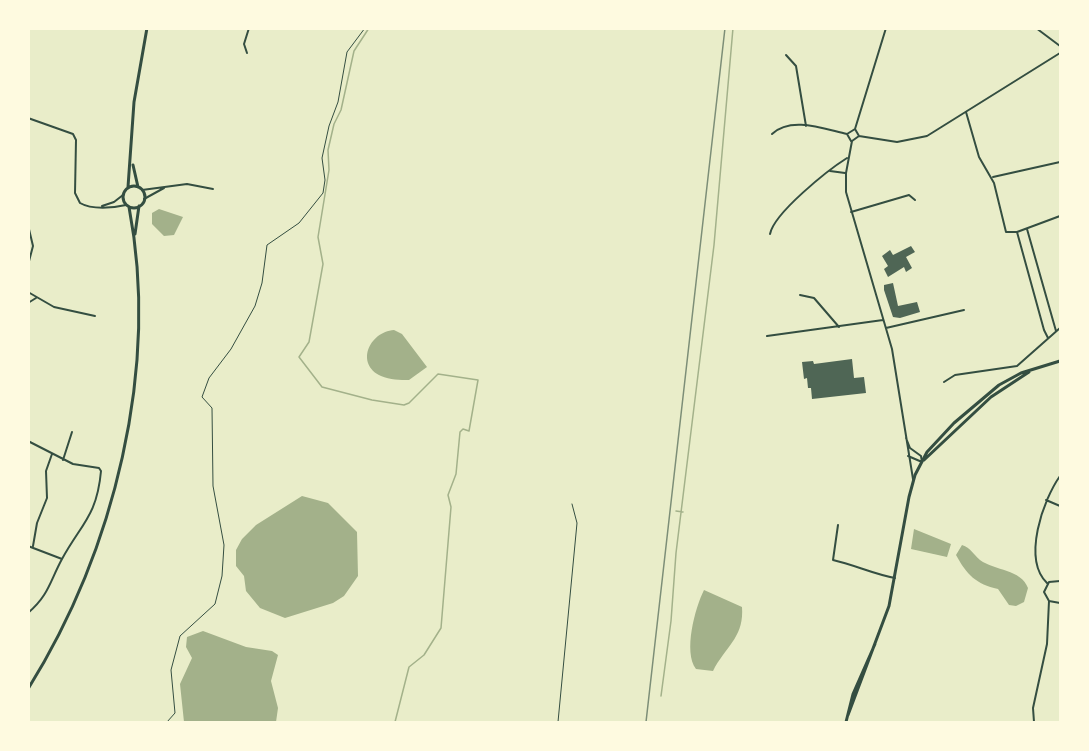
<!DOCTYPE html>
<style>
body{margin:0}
#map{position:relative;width:1089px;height:751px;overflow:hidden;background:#e9edc9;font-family:"Alegreya Sans",sans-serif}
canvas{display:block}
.frame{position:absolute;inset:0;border:30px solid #fefae0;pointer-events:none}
</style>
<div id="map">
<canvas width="1089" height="751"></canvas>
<div class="frame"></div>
</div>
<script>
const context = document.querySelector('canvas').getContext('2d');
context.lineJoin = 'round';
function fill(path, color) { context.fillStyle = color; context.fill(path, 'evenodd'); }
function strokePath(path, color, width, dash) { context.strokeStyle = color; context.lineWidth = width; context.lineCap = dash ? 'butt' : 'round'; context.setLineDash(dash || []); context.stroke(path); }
fill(new Path2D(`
 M159,209L183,217L174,235L164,236L152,224V213Z
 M394,330L402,334L427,367L409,380C400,380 390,380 381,376C355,364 369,332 394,330Z
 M302,496L328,503L357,532L358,576L344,596L333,603L285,618L260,608L246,591L244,576L236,566V550L242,539L256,525Z
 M914,529L951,544L947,557L911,549Z
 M962,545C971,548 973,554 980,560C995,571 1021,569 1028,588L1024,602L1016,606L1009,605L998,589C976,584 967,575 956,555Z
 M704,590L742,607C744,635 729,644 715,667L713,671L696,669C683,652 695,608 704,590Z
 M203,631L246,647L272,651L278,655L271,681L278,708L276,722H184L180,684L192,658L186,647L187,637Z`), '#a3b18a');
strokePath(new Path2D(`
 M369,28L354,51L341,110L334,124L328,150L329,170L318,237L323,264L309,342L299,357L322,387L372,400L404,405L409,403L438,374L478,380L469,431L463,429L460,432L456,474L448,495L451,507L441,628L424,655L409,667L395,722
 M676,511L683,512
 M661,696L671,621L676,553L714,245L733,28`), '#a3b18a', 1.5);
fill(new Path2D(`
 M911,246L915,252L906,257L912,268L906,272L904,267L888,277L884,269L888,266L882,256L890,250L893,255Z
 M893,283L898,306L917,302L920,312L900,318L893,317L884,290V285Z
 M852,359L854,378L864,377L866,393L812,399L811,388H808L807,378L804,379L802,362L813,361L814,364Z`), '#4f6655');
strokePath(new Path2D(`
 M167,722L175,713L171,670L180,636L215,604L222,576L224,545L213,486L212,408L202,397L209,378L231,349L255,306L262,283L267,245L299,223L323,193L325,180L322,158L329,126L338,102L347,52L365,28`), '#344e41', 1);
strokePath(new Path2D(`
 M558,722L577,523L572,504`), '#344e41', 1);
strokePath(new Path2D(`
 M1036,28L1060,46
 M247,53L244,44L249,28
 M786,55L796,66L806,126
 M966,112L979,157L994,183L1006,232H1017L1060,216
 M28,118L73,134L76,140L75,193L80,203C92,210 113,208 126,205
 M855,129L886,28
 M772,134C791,116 824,129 847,134
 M859,136L897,142L927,136L1060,53
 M851,141L847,134L855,129
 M852,141L846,173V192L892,349L913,479
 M852,141L859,136L855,129
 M830,171L845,173
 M993,177L1060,162
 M142,190L187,184L213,189
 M144,199L164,188
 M102,206L114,202L123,195
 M851,212L909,195L915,200
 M28,225L33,246L28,265
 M1027,229L1056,331
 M1017,232L1044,330L1048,338
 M770,234C774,213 828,170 847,158
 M28,292L54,307L95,316
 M800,295L814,298L839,327
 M28,303L36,298
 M886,328L964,310
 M767,336L883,320
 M944,382L955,375L1017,366L1060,328
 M906,438L910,448L921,456L922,462
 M28,441L73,464L99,468L101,471C97,516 81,524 62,559C50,581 49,595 28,613
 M908,456L922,462
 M63,460L72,432
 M1046,500L1060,506
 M838,525L833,560C855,565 873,574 895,578
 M28,546L62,559
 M33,546L37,523L47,498L46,471L52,454
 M1060,581L1049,582L1044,592L1049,601L1060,603
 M1047,583C1022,559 1043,500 1060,476
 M1034,722L1033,708L1047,644L1049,601`), '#344e41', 2);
strokePath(new Path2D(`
 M924,460L991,397L1029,372
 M848,715L889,606L909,497L915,475L927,452L954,423L999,385L1021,373L1060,361
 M846,722L853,694L875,644`), '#344e41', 3);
strokePath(new Path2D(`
 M133,165L138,187
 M123 197a11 11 0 1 1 22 0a11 11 0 1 1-22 0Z
 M128,187L134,102L147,28
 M135,234L139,206
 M28,689C114,551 160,369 129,207`), '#344e41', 3);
strokePath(new Path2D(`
 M646,722L725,28`), '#7c8e77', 1.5);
</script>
